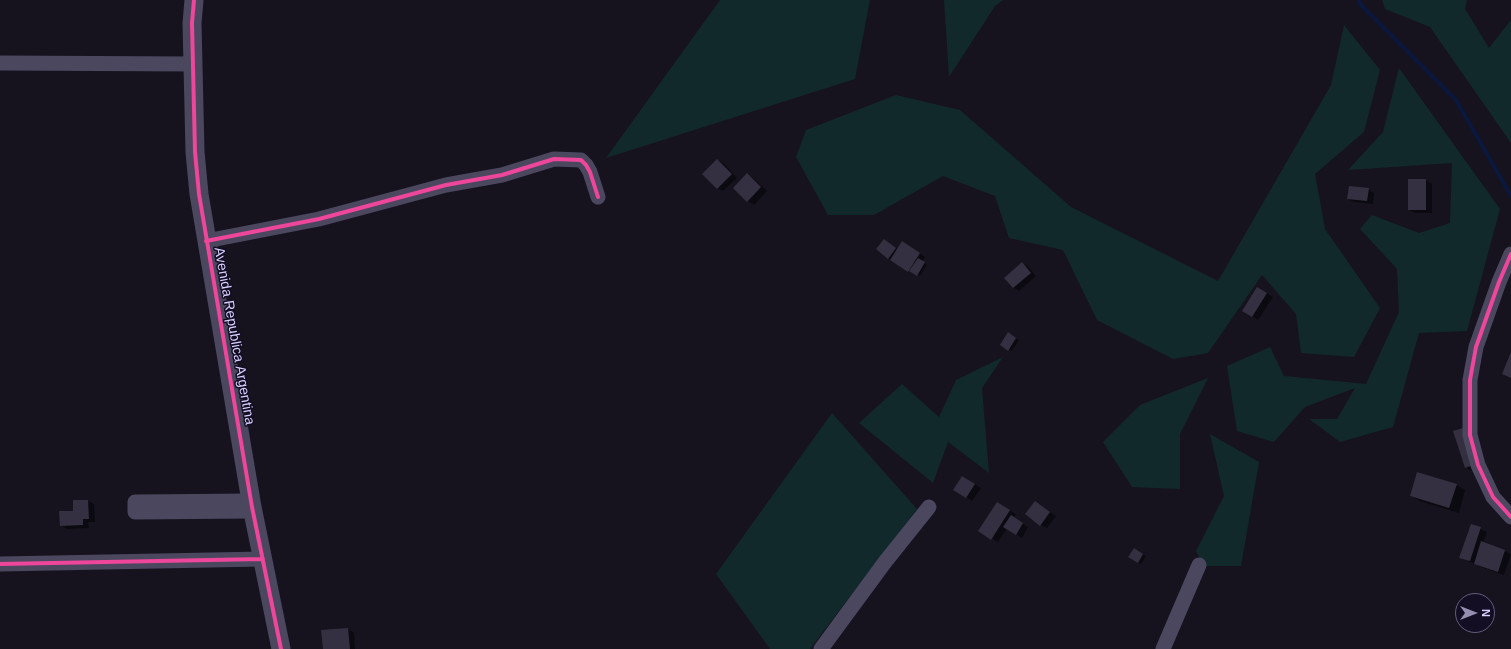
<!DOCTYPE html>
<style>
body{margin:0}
#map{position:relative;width:1511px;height:649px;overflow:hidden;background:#16131e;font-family:Arial,sans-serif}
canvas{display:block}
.north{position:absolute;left:1455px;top:593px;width:40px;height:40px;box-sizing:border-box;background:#130e23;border:1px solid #625c7b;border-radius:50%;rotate:90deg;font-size:11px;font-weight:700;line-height:16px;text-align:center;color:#d9d0ff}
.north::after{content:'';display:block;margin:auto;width:14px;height:18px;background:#958eb0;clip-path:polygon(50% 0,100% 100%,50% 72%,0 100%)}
</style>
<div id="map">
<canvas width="1511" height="649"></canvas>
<div class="north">N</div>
</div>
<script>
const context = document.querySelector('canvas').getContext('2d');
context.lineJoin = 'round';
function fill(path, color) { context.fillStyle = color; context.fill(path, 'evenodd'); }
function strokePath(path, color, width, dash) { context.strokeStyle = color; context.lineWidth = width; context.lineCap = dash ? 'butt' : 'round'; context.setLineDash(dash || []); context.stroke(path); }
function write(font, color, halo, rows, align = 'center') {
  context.font = font + ' Arial,sans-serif'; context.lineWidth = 3; context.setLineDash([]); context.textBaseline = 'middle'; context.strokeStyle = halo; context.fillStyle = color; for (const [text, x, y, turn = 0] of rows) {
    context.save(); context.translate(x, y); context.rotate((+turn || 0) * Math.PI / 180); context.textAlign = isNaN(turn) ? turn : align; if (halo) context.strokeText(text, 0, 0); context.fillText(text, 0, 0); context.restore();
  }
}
fill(new Path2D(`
 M720,0H870L855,79L606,158Z
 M944,0H1003L995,6L949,77Z
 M1382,0H1467L1465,9L1489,48L1511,20V143L1430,27L1385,9Z
 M1344,25L1380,70L1364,132L1315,174L1325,229L1380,308L1354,357L1301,353L1296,314L1262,275L1208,353L1173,359L1097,320L1063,250L1009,238L995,196L943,176L874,215H828L796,157L806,130L896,95L960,110L1071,207L1218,281L1331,85Z
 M1399,68L1500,209L1467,331L1419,333L1393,427L1340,442L1309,419H1337L1355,388L1305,407L1274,442L1237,431L1227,366L1270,347L1284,376L1366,384L1399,312L1397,269L1360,229L1372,215L1419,233L1450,223L1452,163L1348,170L1383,132Z
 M1003,357L982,388L989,473L948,442L933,483L859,423L902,384L939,417L956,380Z
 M1208,378L1180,434V489L1132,487L1103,442L1140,405Z
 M832,413L917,509L810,649H770L716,574Z
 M1210,434L1259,462L1241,566H1204L1196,551L1224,496Z`), '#12292b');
fill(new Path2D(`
 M718,160L724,164L737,178L723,191L717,188Z
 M747,174L753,178L767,191L754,205L748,201L734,188Z
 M1426,180L1432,184V213H1415L1409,210Z
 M1368,189L1374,193L1373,204L1354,202L1348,199Z
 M884,240L898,249L908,246L925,257L922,262L927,265L920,276L915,273L914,274L888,258Z
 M1022,263L1028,267L1036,276L1019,291L1013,287Z
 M1258,288L1273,297L1258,320L1243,311Z
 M1008,334L1019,340L1012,351L1001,345Z
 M1454,432L1480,468L1472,471L1465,467Z
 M963,477L981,488L972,501L955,490Z
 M1456,485L1465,490L1459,513L1420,501L1411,496Z
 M88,501L94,504L95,522H88L89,528L67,529L61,525Z
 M1035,502L1056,516L1047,528L1041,525Z
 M1003,506L1016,514L1013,518L1028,527L1022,538L1007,528L998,542L980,531Z
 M1472,525L1487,532L1483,543L1511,554L1504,575L1481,567L1460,557Z
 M1134,549L1146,556L1141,564L1129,557Z
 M348,629L354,633L355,649H324Z`), '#0007');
strokePath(new Path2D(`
 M1359,0L1360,4L1456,100L1511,196`), '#0a183e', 4);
fill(new Path2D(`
 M717,159L732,174L717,189L702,174Z
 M747,173L761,187L747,202L733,188Z
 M1408,179H1426V210H1408Z
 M1349,186L1369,188L1367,201L1347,199Z
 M884,239L896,248L888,259L876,249Z
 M902,241L920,253L908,272L890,260Z
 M918,258L925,262L917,276L909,271Z
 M1022,262L1031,273L1013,288L1004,278Z
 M1257,287L1267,293L1252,317L1242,311Z
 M1008,332L1016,338L1008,351L1000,345Z
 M1511,352V378L1502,374Z
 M1463,428L1474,465L1465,468L1453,431Z
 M1417,472L1457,484L1449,508L1410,496Z
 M962,476L975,484L966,498L953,490Z
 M73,500H88L89,519H83V525L60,526L59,511H73Z
 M1035,501L1050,512L1040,526L1025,514Z
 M997,502L1010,510L991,540L978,531Z
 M1011,515L1023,523L1016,535L1003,527Z
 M1471,524L1481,527L1470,561L1459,558Z
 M1481,541L1505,550L1498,572L1474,564Z
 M1134,548L1143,554L1138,563L1128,557Z
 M348,628L350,649H323L321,630Z`), '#343041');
strokePath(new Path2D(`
 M0,63L193,64
 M206,241L319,219L446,185L502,175L554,159L581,160L586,165L590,172L598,197
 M1511,254L1499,282L1476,347L1470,380V435L1478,465L1493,497L1511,517
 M251,501L135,502V512L253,511
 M0,564L263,559
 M821,649L885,562L929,507
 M1163,649L1199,565`), '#4a475f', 15);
strokePath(new Path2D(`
 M194,0L192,23L195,152L199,194L252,507L281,649`), '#4a475f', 19);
strokePath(new Path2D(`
 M194,0L192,23L195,152L199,194L252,507L281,649
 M206,241L319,219L446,185L502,175L554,159L581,160L586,165L590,172L598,197
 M1511,254L1499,282L1476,347L1470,380V435L1478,465L1493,497L1511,517
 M0,564L263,559`), '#ed469a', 4);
write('14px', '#d9d0ff', '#130e23', [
 ["Avenida Republica Argentina",234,336,80]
]);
</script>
